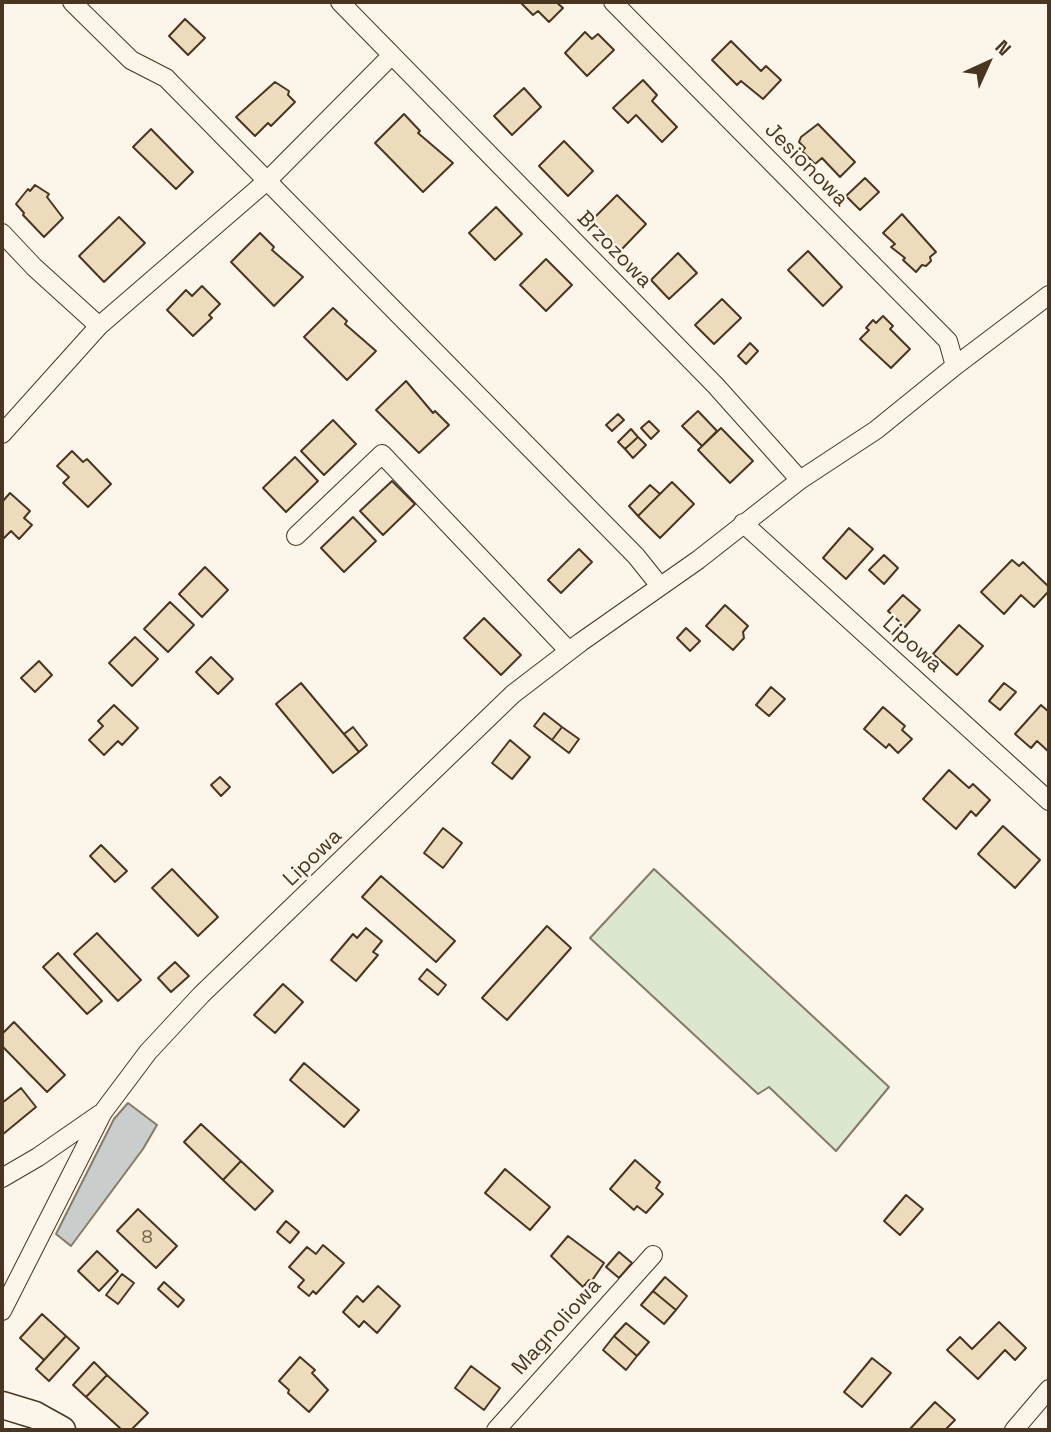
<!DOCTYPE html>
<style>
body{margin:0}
#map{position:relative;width:1051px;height:1432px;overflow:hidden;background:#fbf6e9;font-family:"Space Grotesk",sans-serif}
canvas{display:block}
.frame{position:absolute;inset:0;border:4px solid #4a3520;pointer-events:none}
.north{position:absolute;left:953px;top:28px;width:70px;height:70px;-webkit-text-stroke:5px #fbf6e9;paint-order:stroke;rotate:45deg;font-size:19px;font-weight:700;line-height:28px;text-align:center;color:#4a3520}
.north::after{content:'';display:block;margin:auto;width:24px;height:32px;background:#4a3520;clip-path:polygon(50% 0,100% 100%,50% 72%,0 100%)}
</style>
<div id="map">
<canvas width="1051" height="1432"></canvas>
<div class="frame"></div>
<div class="north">N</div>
</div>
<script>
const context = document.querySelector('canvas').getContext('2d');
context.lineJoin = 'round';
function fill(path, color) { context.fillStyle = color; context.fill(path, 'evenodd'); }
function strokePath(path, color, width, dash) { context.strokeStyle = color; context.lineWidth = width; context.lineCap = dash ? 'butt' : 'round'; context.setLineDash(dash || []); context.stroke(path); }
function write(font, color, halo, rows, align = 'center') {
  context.font = font + ' "Space Grotesk",sans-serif'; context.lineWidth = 5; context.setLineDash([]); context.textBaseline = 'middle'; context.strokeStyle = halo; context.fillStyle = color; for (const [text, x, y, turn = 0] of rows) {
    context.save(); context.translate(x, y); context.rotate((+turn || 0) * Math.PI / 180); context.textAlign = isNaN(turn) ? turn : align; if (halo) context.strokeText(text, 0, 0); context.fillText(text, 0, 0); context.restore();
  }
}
const green = new Path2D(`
 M654,869L889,1087L836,1151L769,1087L758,1094L590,938Z`);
fill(green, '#dce7d0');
strokePath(green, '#887966', 2);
const water = new Path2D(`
 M128,1103L157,1125L143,1149L71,1246L56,1234L114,1119Z`);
fill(water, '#c9cecd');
strokePath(water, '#887966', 2);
const building = new Path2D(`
 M520,2H556L563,8L549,22L538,11L533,15Z
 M185,19L205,38L188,55L169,36Z
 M585,32L592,39L598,34L614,50L587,76L565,53Z
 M731,41L761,71L766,66L781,80L763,99L741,81L737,85L712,60Z
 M643,80L657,95L652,101L677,127L662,142L636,115L628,123L613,108Z
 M275,82L289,91L288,95L295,102L271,126L268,123L255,136L236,117Z
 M524,88L541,107L512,135L494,116Z
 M404,114L420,131L418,133L453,163L423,192L375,143Z
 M818,124L855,162L840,177L822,158L815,164L802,151L805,148L799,142L801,137Z
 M151,129L193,172L176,189L133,147Z
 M564,141L593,171L568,196L539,166Z
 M865,178L879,192L860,210L846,196Z
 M35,185L49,194L47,197L63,218L44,237L23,215L24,213L16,204L28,189L30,191Z
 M617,195L646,224L621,250L592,220Z
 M496,207L522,234L495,260L469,233Z
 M902,214L936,252L930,257L931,261L926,266L922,265L916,272L903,260L905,258L891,247L895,244L883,233Z
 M119,217L145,243L104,282L79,256Z
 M260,233L274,247L272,250L303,277L274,306L231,262Z
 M808,251L842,287L823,306L788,270Z
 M678,253L697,273L669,299L651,280Z
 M546,259L572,285L546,311L520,285Z
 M202,286L220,304L209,315L212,318L193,336L167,310L186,290L192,296Z
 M722,299L741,318L714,344L695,325Z
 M333,308L347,321L345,324L376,351L347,380L304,337Z
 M883,316L893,326L890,329L910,349L891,368L860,339L869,330L866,328L873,320L876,323Z
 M750,343L758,351L746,364L738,356Z
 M406,381L433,413L435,411L449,425L419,453L376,410Z
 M698,411L717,431L702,446L682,426Z
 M618,414L624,420L612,431L606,425Z
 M333,420L356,444L324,475L301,451Z
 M649,421L659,431L651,439L641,428Z
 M721,428L753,461L730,483L698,450Z
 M631,429L638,437L625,449L618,442Z
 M638,437L646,445L633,458L625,449Z
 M72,451L83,462L87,459L111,484L88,507L63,483L69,477L57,466Z
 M295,457L318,481L286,512L263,488Z
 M392,481L415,504L383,535L360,511Z
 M672,482L694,504L660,538L638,516Z
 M650,485L660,494L638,516L629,506Z
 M10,493L30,511L24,518L32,525L19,539L11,531L2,540V502Z
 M353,517L376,541L344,572L321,548Z
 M849,528L873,549L846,579L823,558Z
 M579,549L592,562L561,593L548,580Z
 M884,555L898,568L884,584L869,570Z
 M1012,560L1019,566L1023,562L1049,587V591L1034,607L1021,595L1004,614L981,592Z
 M205,567L228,590L202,617L179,594Z
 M903,595L920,610L905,627L888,611Z
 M170,602L194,625L168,652L144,629Z
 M725,605L748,626L743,632L744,638L733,650L706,626Z
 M484,618L521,655L501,675L464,638Z
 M959,625L983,646L957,675L933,654Z
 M686,628L700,641L690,651L677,638Z
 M135,637L158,659L132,686L109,663Z
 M211,657L233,679L218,694L196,672Z
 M39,661L52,675L35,692L21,678Z
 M301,683L359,752L333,773L276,704Z
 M1004,683L1016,692L1000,710L989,701Z
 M771,687L785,699L769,716L756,705Z
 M114,705L138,728L122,745L118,741L104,755L89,740L103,726L98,721Z
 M1041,705L1049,712V752L1037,741L1031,748L1015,734Z
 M883,707L905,726L902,730L912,739L898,753L889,744L886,748L864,729Z
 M544,713L562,727L552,740L534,726Z
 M353,727L367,745L359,752L344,734Z
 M562,727L579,739L569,753L552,740Z
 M510,740L530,757L512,779L492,763Z
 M949,770L969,788L973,784L990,800L976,816L971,811L956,829L923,799Z
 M220,777L230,787L221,796L211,785Z
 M1003,826L1040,860L1015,888L978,854Z
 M443,828L462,843L443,868L424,853Z
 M101,845L127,871L115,882L90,856Z
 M172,869L218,917L198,936L152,888Z
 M381,876L455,941L436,962L362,897Z
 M547,926L571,948L507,1020L482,998Z
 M366,928L382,941L373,952L378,955L356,981L331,960L353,934L357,938Z
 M97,933L141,980L118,1001L74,954Z
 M58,953L102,1001L87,1014L43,967Z
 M175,962L189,976L171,992L158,978Z
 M427,969L446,985L438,995L419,979Z
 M283,984L303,1002L275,1033L254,1015Z
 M14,1022L65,1075L47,1092L2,1046V1034Z
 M304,1063L359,1110L344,1127L290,1080Z
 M21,1088L36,1107L2,1135V1103Z
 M201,1124L241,1161L223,1180L184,1142Z
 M635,1160L660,1182L656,1188L663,1194L646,1213L637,1206L634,1210L610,1189Z
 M241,1161L273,1191L255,1210L223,1180Z
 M505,1169L550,1207L530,1230L485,1193Z
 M906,1195L923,1209L900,1235L884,1221Z
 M138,1209L177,1246L156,1268L117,1231Z
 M286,1221L299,1232L290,1243L277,1232Z
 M568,1236L604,1263L591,1282L589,1280L583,1287L551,1256Z
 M323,1245L344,1263L316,1294L313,1291L309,1296L298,1287L304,1280L289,1267L307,1247L316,1254Z
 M97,1251L118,1271L99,1291L78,1271Z
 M619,1252L632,1263L619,1278L606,1267Z
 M122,1274L134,1283L118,1304L106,1295Z
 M665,1277L687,1296L676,1310L653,1291Z
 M164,1282L184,1300L178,1307L158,1289Z
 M378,1286L400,1306L377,1333L364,1321L359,1327L343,1312L357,1296L363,1302Z
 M653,1291L676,1310L664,1324L641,1305Z
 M42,1314L66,1336L44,1360L20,1338Z
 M999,1322L1026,1348L1015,1360L1005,1350L978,1379L947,1350L960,1337L972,1349Z
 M626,1323L649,1342L637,1356L614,1336Z
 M66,1336L79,1348L49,1381L36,1369Z
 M614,1336L637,1356L626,1370L603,1350Z
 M300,1357L315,1370L312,1373L328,1390L309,1412L288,1393L289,1390L279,1381Z
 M872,1358L891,1373L862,1407L844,1392Z
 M94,1362L107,1375L86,1397L73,1385Z
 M471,1366L500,1388L484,1410L455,1388Z
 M107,1375L148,1413L131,1430H122L86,1397Z
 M935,1402L955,1420L945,1430H909Z`);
fill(building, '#ecdcbc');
strokePath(building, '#4a3520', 2);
const street = new Path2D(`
 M72,2L131,60L166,78L636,556L660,586
 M340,2L716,386L800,480
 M613,2L948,341L955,366
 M2,233L34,267L99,326
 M2,434L99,326L268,180L392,55
 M743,523L1049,801
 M296,536L382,454L569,651
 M2,1178L38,1157L100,1114
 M2,1311L103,1112L148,1052L201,995L513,694L581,642L698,560L800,480L876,430L955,366L1049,295
 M496,1430L653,1255
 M1014,1430L1049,1389`);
const secondary = new Path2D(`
 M2,1405L35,1415L62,1430`);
strokePath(street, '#4a3520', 20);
strokePath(secondary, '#4a3520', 29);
strokePath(street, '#fbf6e9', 18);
strokePath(secondary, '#fbf6e9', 26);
write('18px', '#725f47', null, [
 ["8",147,1238]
]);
write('21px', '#4a3520', '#fbf6e9', [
 ["Jesionowa",806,165,45],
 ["Brzozowa",614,250,46],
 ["Lipowa",912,645,42],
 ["Lipowa",313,858,-44],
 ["Magnoliowa",557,1327,-48]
]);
</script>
